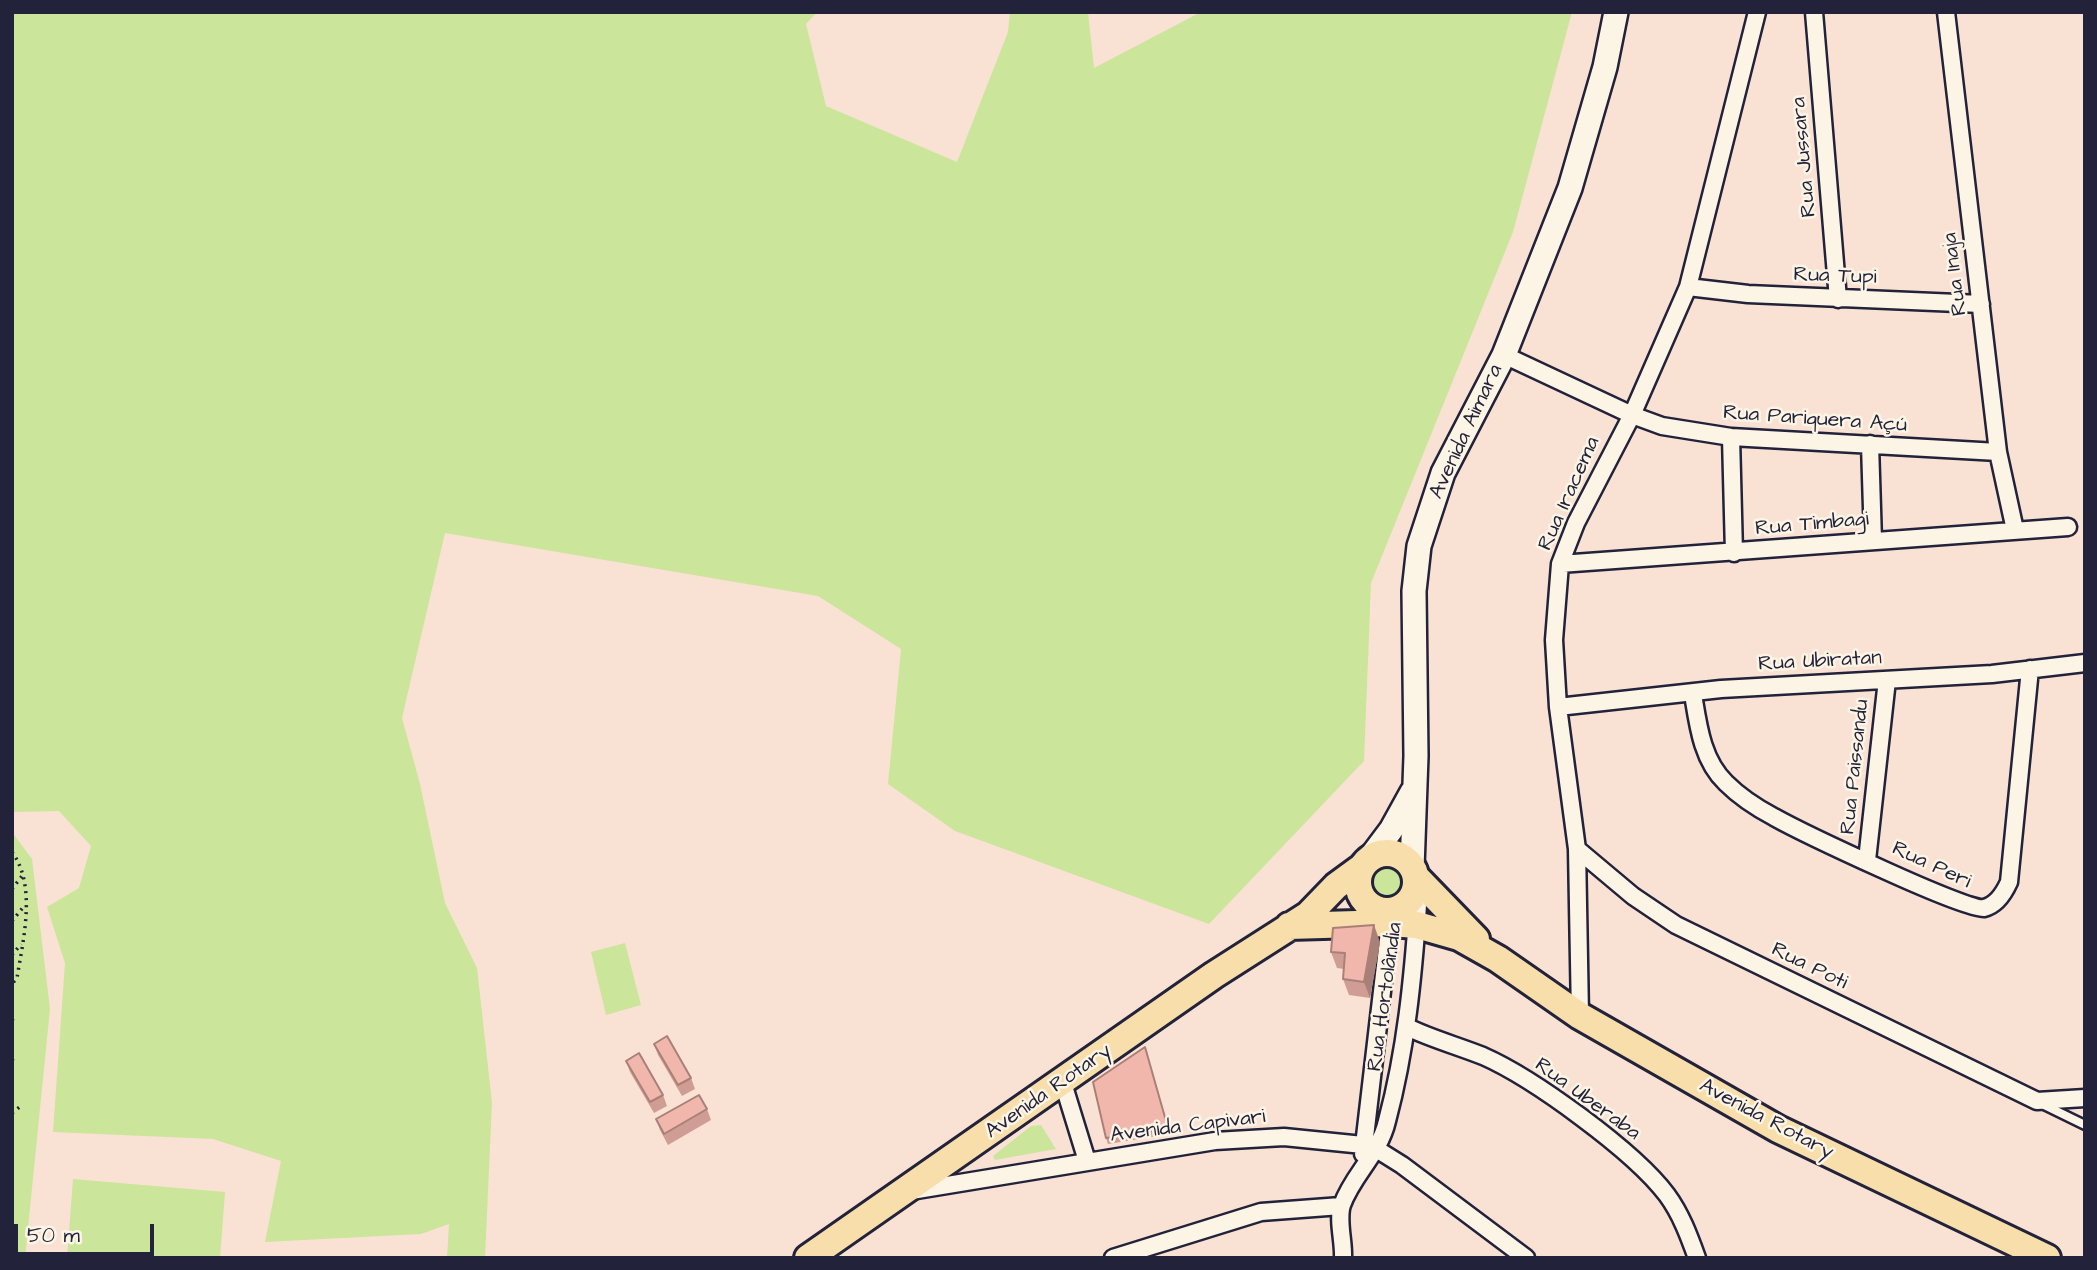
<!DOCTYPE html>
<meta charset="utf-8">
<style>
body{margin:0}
#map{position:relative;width:2097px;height:1270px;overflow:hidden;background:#f9e2d4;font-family:"Architects Daughter",sans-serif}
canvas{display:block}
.frame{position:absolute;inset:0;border:14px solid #22223b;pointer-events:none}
.scale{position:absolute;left:14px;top:1224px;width:140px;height:32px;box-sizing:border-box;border:4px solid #22223b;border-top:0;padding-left:9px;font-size:21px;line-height:24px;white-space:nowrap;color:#22223b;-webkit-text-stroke:5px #fcf5e5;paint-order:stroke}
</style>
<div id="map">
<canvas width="2097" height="1270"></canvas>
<div class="frame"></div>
<div class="scale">50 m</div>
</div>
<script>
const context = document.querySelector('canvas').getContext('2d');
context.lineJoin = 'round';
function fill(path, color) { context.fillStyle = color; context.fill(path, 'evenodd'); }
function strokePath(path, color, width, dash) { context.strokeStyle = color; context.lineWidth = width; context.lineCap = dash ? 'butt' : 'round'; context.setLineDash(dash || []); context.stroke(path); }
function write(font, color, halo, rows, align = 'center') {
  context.font = font + ' "Architects Daughter",sans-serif'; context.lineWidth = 5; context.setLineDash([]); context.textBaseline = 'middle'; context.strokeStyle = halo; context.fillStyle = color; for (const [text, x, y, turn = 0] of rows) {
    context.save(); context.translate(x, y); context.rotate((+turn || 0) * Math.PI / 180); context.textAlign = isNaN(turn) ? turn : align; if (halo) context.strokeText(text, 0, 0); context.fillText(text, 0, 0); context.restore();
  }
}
fill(new Path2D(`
 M12,12H817L806,24L826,106L957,162L1008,32L1010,12H1088L1094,68L1201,12H1572L1513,232L1371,583L1364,761L1209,924L955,831L888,784L901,649L818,596L445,533L402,718L420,784L445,903L477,968L492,1103L485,1258H447L449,1224L421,1234L265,1242L281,1161L213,1139L53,1132L65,963L47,907L79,888L91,846L59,811L12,812Z
 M12,832L32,859L50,1009L25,1258H12Z
 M1369 884a19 19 0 1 1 38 0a19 19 0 1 1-38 0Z
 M625,943L641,1005L606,1015L591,952Z
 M1041,1125L1056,1149L995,1160L993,1156L1031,1126Z
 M73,1179L225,1192L220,1258H67Z`), '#cbe59b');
const lane = new Path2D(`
 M2042,1104L2085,1125`);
const street = new Path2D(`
 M1814,12L1838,299
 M1946,12L1998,452L2015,530
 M1688,287L1748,294L1981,304
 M1504,355L1632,415L1662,426L1731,437L1998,452
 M1731,437L1734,553
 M1870,444L1873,541
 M1560,564L2068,527
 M1693,694C1698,725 1702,760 1726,783C1739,796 1757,808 1774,817C1799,831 1968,912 1984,908C1997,905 2004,893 2009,882L2030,669
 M1558,707L1721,689L1992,674L2085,663
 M1577,849L1633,896L1676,925L2037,1101L2085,1098
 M1867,860L1887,680
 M1580,1016L1577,849L1558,707L1554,640L1560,564L1576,523L1632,415L1688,287L1757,12
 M1407,1027C1432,1039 1458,1046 1483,1056C1533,1078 1634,1151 1667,1195C1681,1214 1689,1236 1697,1258
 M1063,1083L1087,1161
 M1363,1154L1390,923
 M911,1191L1215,1141L1284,1137L1363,1145L1378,1150L1402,1165L1526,1258
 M1113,1258L1261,1212L1341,1206
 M1343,1258C1344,1242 1337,1220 1342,1205C1353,1174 1379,1155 1387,1121C1406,1050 1413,978 1418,905L1415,889`);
const secondary = new Path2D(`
 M1370,858L1391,830L1412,792
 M1412,868L1416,756L1414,591L1419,546L1443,473L1504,355L1570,188L1605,67L1616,12`);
const primary = new Path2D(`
 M1358 882a29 29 0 1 1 58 0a29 29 0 1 1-58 0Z
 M1416,877L1476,939
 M1289,926L1390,923L1417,925L1459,937L1498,959L1580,1016L1778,1129L2047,1258
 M808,1258L1214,975L1308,915L1336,886L1362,867`);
strokePath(lane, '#22223b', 13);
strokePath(street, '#22223b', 21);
strokePath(secondary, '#22223b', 28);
strokePath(primary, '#22223b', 32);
strokePath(new Path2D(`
 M12,852C37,886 23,940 17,978L12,984
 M12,889L22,876
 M12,921L25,905
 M12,955L21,944
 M12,1020L16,1016
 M12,1060L16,1056
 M12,1113L21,1106`), '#22223b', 3.5, [2, 5]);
strokePath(lane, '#fcf5e5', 8);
strokePath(street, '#fcf5e5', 16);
strokePath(secondary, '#fcf5e5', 23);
strokePath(primary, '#f8deab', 26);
fill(new Path2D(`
 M1380,942L1370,998L1349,995L1343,979L1344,969L1337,968L1331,952Z
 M654,1044L691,1078L695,1089L682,1096L658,1055Z
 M1145,1047L1170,1134L1108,1144L1106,1138Z
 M626,1061L663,1095L667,1106L654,1113L630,1072Z
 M707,1109L711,1120L668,1145L660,1130L656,1119Z`), '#d09d94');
fill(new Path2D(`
 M1374,925L1380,942L1370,998L1364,982Z`), '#a98078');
const building = new Path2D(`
 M1374,925L1364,982L1343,979L1345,953L1331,952L1333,928Z
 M667,1036L691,1078L678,1085L654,1044Z
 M1145,1047L1168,1128L1106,1138L1093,1082Z
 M639,1053L663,1095L650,1102L626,1061Z
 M699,1095L707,1109L664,1134L656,1119Z`);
fill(building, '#f2b7ac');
strokePath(building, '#a98078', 2);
write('21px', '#22223b', '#fcf5e5', [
 ["Rua Jussara",1805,157,-95],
 ["Rua Inaja",1956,274,-97],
 ["Rua Tupi",1835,277,2],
 ["Rua Pariquera Açú",1815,420,4],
 ["Avenida Aimara",1467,432,-65],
 ["Rua Iracema",1570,494,-66],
 ["Rua Timbagi",1812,525,-5],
 ["Rua Ubiratan",1820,662,-3],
 ["Rua Paissandu",1856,767,-84],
 ["Rua Peri",1931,866,25],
 ["Rua Poti",1809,967,26],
 ["Rua Hortolândia",1386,997,-82],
 ["Avenida Rotary",1049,1092,-35],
 ["Rua Uberaba",1587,1100,36],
 ["Avenida Rotary",1766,1120,28],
 ["Avenida Capivari",1188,1127,-7]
]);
</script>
